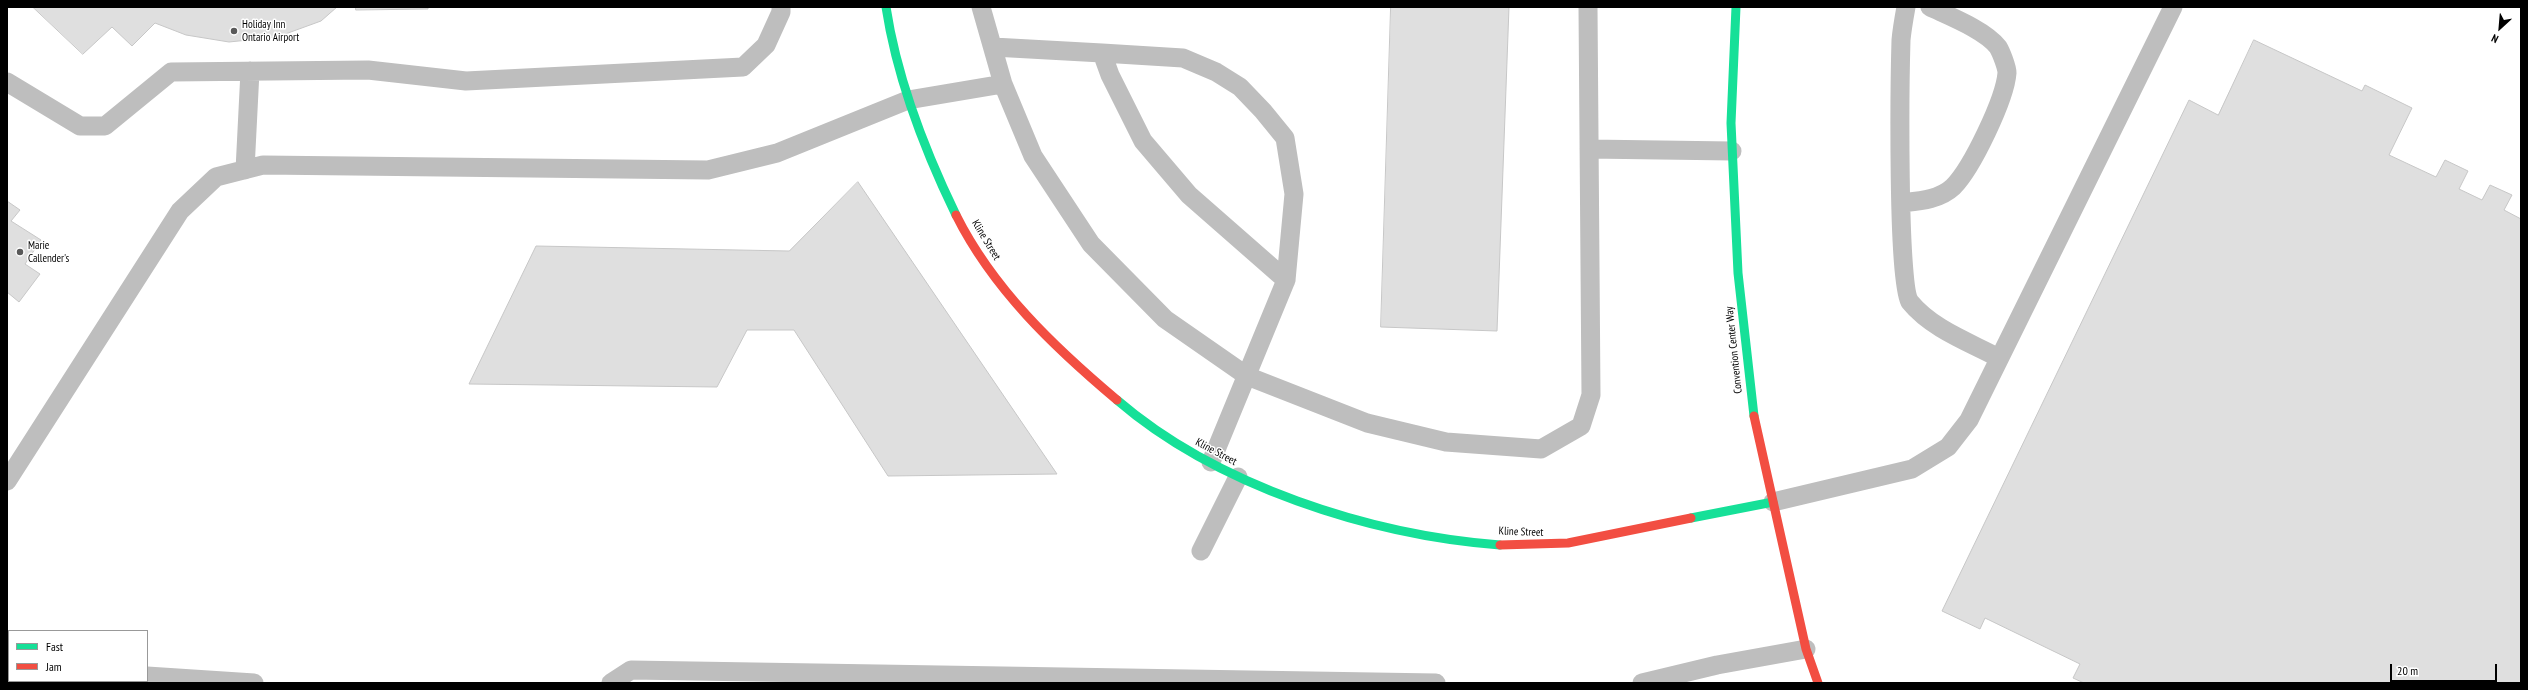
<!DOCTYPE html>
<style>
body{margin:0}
#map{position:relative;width:2528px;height:690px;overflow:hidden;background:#fff;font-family:"PT Sans Narrow",sans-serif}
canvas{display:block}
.frame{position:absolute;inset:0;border:8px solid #000;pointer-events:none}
.legend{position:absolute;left:8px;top:630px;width:140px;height:52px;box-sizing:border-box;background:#fff;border:1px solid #999;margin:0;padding:5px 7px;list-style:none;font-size:12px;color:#000}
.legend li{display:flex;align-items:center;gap:8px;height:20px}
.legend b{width:20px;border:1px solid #999}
.north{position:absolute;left:2480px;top:8px;width:40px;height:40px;-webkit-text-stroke:3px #fff;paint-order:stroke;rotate:206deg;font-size:11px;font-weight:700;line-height:16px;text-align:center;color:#000}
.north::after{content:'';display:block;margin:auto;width:14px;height:18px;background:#000;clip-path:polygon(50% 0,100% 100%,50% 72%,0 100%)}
.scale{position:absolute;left:2390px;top:664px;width:107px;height:18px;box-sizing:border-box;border:2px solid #000;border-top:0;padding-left:5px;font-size:12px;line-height:14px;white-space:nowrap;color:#000;-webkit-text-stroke:3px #fff;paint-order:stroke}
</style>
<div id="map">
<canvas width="2528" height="690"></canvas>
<div class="frame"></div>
<ul class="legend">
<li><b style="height:5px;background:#16e098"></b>Fast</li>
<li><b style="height:5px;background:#f24e42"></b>Jam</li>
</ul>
<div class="north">N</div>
<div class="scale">20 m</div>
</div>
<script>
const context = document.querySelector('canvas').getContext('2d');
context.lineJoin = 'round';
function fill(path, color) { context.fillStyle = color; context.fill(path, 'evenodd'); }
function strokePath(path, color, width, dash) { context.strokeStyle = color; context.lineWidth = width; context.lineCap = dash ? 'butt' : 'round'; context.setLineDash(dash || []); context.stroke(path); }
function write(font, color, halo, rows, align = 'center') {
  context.font = font + ' "PT Sans Narrow",sans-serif'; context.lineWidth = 3; context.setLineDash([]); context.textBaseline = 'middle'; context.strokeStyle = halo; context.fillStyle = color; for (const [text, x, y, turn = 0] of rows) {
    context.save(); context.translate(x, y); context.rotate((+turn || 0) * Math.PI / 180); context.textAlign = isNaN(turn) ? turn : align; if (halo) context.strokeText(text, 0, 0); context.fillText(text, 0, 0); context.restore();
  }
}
const building = new Path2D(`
 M33,7H337L321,21L277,37L229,42L186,35L155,23L132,46L112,27L83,54Z
 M356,7H428V9L356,10Z
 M1391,7H1509L1497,331L1381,327Z
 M2254,40L2362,91L2365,85L2412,108L2389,155L2436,177L2445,160L2468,171L2459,189L2482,200L2490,185L2512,195L2504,210L2521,219V683H2084L2073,678L2080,664L1985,618L1980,629L1942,611L2189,100L2218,115Z
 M858,182L1057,474L888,476L794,330H747L717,387L469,384L536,246L789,251Z
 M7,201L20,210L11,221L41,240L25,264L40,274L19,302L7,292Z`);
fill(building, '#dfdfdf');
strokePath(building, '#c7c7c7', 1);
strokePath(new Path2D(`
 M981,7L1003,84L1033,156L1091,244L1165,319L1247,376L1367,423L1446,442L1541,449L1581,426L1591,395L1588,7
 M1906,7C1904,18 1902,29 1901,40C1900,74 1897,285 1910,302C1932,329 1969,342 1999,358
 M993,47L1102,53L1110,75L1143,141L1189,195L1286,280L1211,462
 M1102,53L1183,58L1216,72L1240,87L1263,111L1285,138L1294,194L1286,280
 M7,82L80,126H105L171,72L368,70L466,81L743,67L766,45L781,12V7
 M1589,149L1732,151
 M245,170L250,71
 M1901,203C1919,201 1939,200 1953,187C1972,168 2005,99 2007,73C2007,67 2001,52 1998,47C1985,30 1949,16 1930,7
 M7,481L180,211L216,177L263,165L708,170L777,153L908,100L1003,84
 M1773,502L1912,469L1948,447L1969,420L2173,7
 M1201,551L1238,477
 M147,676L254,683
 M120,681L122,683
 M611,683L631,670L1436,683
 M1642,683L1717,665L1806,649`), '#bebebe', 19);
strokePath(new Path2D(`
 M886,7C897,79 924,149 956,215
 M1736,7L1731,123L1738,273L1754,416
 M1117,400C1217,486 1370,535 1500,545
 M1691,518L1773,502`), '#16e098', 9);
strokePath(new Path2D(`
 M956,215C993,289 1054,347 1117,400
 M1754,416L1806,649L1818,683
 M1500,545L1568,543L1691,518`), '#f24e42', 9);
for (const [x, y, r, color] of [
 [234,31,4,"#595959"],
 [20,252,4,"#595959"]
]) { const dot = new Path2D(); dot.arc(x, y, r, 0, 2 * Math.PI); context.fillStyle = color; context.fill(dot); strokePath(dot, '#fff', 1.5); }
write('11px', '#000', '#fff', [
 ["Holiday Inn",242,25],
 ["Ontario Airport",242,38],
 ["Marie",28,246],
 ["Callender's",28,259]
], 'left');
write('11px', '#000', '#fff', [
 ["Kline Street",986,240,59],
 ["Convention Center Way",1734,350,-96],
 ["Kline Street",1216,452,28],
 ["Kline Street",1521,532,2]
]);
</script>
